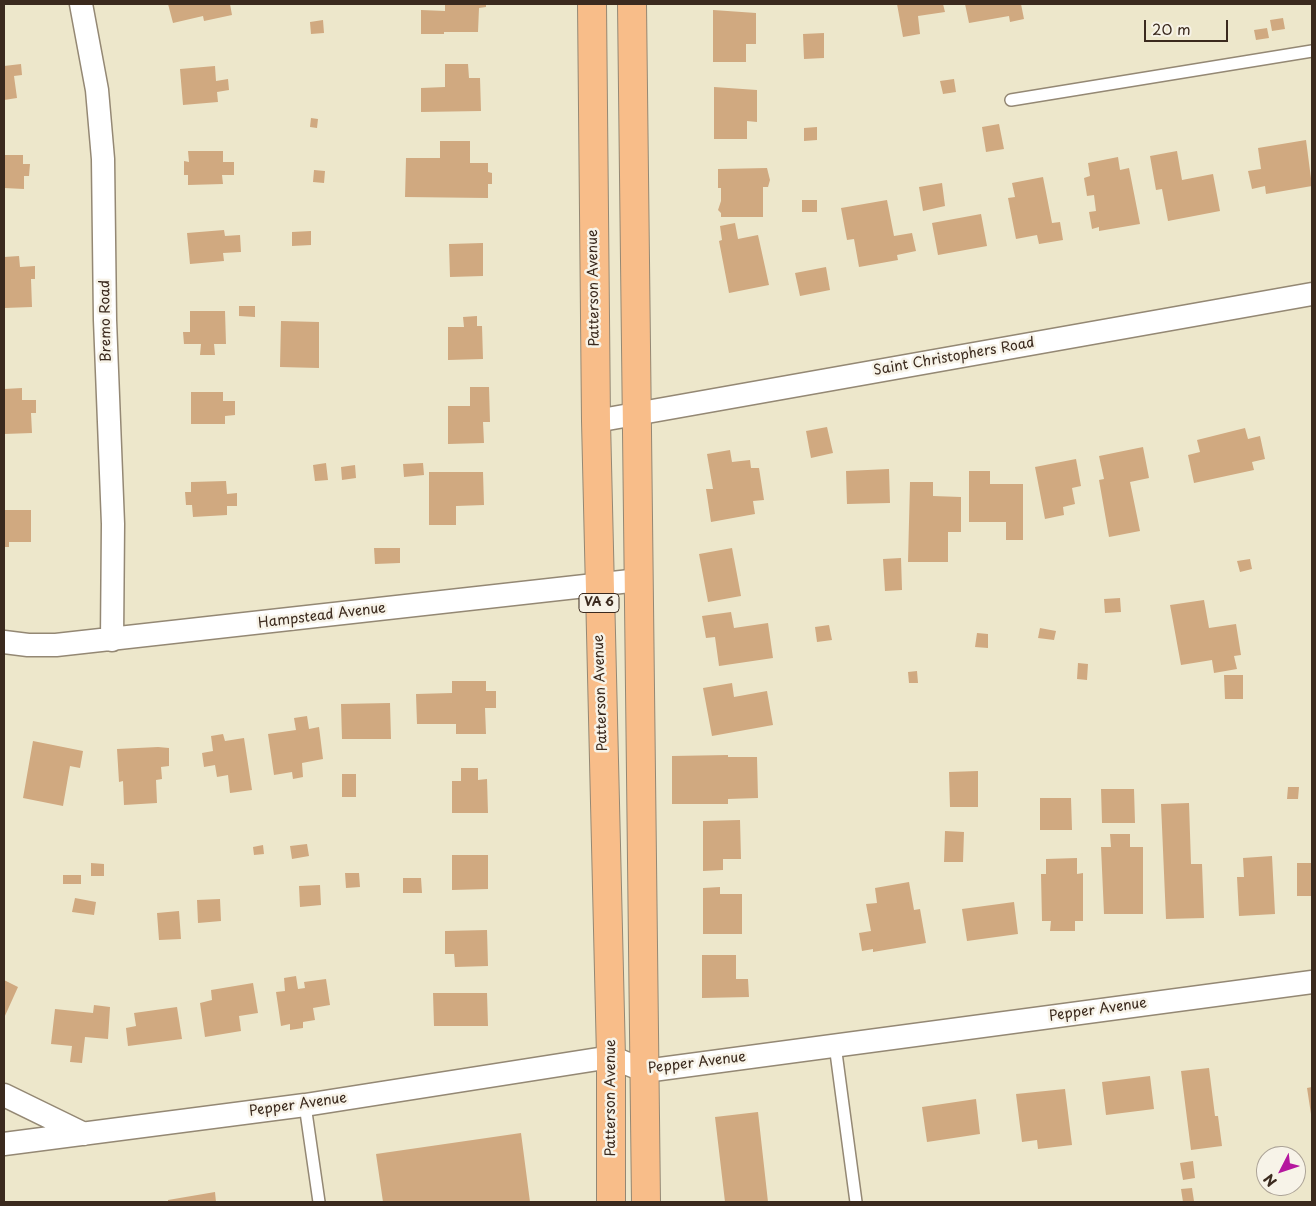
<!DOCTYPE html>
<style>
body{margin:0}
#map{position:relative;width:1316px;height:1206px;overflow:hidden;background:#ede7cb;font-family:"Playpen Sans",sans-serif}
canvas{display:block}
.frame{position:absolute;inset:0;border:5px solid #3b2a1e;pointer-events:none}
.north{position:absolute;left:1256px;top:1146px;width:50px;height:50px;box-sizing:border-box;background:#f7f3e8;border:1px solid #aca397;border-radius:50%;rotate:229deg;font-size:14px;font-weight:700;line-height:20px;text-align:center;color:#3b2a1e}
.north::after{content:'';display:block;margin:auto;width:18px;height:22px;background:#b5179e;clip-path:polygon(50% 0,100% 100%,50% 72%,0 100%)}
.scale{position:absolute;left:1144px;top:20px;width:84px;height:22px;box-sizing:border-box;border:2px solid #3b2a1e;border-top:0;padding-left:6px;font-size:15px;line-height:18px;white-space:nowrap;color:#3b2a1e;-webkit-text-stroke:4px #f7f3e8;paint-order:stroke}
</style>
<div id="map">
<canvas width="1316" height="1206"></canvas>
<div class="frame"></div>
<div class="north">N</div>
<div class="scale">20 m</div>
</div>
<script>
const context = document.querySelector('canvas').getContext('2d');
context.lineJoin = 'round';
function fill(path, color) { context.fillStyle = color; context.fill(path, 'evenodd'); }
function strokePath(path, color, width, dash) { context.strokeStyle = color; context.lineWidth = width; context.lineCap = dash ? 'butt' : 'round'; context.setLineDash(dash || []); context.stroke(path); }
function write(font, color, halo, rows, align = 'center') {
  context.font = font + ' "Playpen Sans",sans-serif'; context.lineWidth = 5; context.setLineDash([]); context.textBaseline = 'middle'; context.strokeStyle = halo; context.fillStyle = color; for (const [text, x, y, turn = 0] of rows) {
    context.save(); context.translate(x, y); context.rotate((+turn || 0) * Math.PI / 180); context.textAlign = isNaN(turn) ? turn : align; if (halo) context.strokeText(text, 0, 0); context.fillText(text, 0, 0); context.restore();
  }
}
fill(new Path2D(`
 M168,4H230L232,15L204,21L203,16L173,23Z
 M445,4H486V7L479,8L478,32H444V34H421V10L445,11Z
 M897,4H943L945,12L918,16L920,34L903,37Z
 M965,4H1021L1024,19L1010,22L1009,16L969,23Z
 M713,10L756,13V44H746V62H713Z
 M1283,18L1285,29L1272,31L1270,20Z
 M323,20L324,33L311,34L310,22Z
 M1267,28L1269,38L1256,40L1254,30Z
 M824,33V58L804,59L803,34Z
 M21,64L22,75L14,76L17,98L4,100V66Z
 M445,64H468L469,78H480L481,111L421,112V88L445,87Z
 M215,66L216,81L228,79L229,90L217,92L218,102L183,105L180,69Z
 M954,79L956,92L943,94L940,81Z
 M714,87L757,90V122L747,121V139H714Z
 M311,118L318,119L317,128L310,127Z
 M999,124L1004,149L986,152L982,127Z
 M817,127V140L804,141V128Z
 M1306,140L1312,186L1266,194L1265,186L1252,189L1248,171L1261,169L1258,148Z
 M440,141H470V163H488V172L492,173V184H488V198L405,197L406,158H440Z
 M188,151H223V162H234V175H222L223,184L188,185V175H184V161L189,162Z
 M1177,151L1182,180L1213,174L1220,211L1168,221L1162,189L1156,190L1150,156Z
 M4,155H23V164H30L29,176H24V189L4,188Z
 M1118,157L1120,170L1129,168L1140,224L1099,231V227L1092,229L1089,212L1096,211L1094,195L1087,196L1084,178L1090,176L1088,163Z
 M767,168L770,180L768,187H763V217H721V213L718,210L721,201V188H718V169Z
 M314,170L325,171L324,183L313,182Z
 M1043,177L1052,223L1060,222L1063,240L1039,244L1037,235L1016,239L1008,198L1015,197L1012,183Z
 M942,183L945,206L923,211L919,187Z
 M802,200H817V212H802Z
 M887,200L894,236L912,233L916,251L897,255L898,260L859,267L854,239L847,240L841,208Z
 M981,214L987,246L938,255L932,223Z
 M735,223L738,239L758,235L769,285L729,293L719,241L722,240L720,226Z
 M224,230L225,236L240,235L241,252L223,253L224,261L190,264L187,233Z
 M311,231V245L292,246V232Z
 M483,243V276L450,277L449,244Z
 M19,256L20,267L35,266V279H31L32,307L4,308V257Z
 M826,267L830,290L800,296L795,273Z
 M239,306H255V317L239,316Z
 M190,311H225L226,344H214L215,355H200L201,344H184L183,332H190Z
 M477,316V326H482L483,359L448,360V327H464L463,317Z
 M281,321L319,322V368L280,367Z
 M470,387H489L490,422H483L484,443L448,444V406H470Z
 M22,388V400H36V413H31L32,433L4,434V389Z
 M191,392H223V401H235V415L225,416V424H191Z
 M827,427L833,453L811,458L806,431Z
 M1245,428L1248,439L1260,436L1265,459L1252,462L1254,470L1194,483L1188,455L1200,452L1197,440Z
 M1143,447L1149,478L1130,482L1140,531L1109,537L1099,480L1104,479L1099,456Z
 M730,450L732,462L750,460L751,468H759L764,500L753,501L755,514L711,522L706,489H713L707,454Z
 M1076,459L1081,486L1072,488L1075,504L1063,507L1064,515L1045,519L1035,467Z
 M326,463L328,480L315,481L313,465Z
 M423,463L424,475L404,477L403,464Z
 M355,465L356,478L342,480L341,467Z
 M889,469L890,503L847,504L846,471Z
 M969,471H990V484H1023V540H1006V522H969Z
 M429,472H483L484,505L456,506V525H429Z
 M226,481L227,494L237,493V506H227V515L193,517L192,505H186L185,492H191V482Z
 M910,482H933V496L961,497V532H948V562H908Z
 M4,510H31V542H9V547H4Z
 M374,548H400V563L375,564Z
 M732,548L741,596L708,602L699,554Z
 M901,558L902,590L885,591L883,559Z
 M1250,559L1252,569L1240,572L1237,561Z
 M1120,598L1121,612L1105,613L1104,599Z
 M1204,600L1209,628L1236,624L1241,655L1234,656L1237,669L1214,673L1212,660L1181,665L1170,605Z
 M731,612L734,628L768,623L773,658L719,666L715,637L706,638L702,616Z
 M829,625L832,640L817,642L815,627Z
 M1040,628L1056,631L1054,640L1038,638Z
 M977,633L988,634V648L975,647Z
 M1078,663L1088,664L1087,680L1077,679Z
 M917,671L918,683H909L908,672Z
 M1224,675H1243V699H1225Z
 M452,681H486V691H496V708H485L486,734H456V724H417L416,694L452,693Z
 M732,683L734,697L767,691L773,725L712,736L703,688Z
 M390,703L391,739H342L341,704Z
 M307,716L309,729L319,727L323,759L302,763L303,777L293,779L292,772L274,775L268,734L296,730L294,718Z
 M223,734L225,741L244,738L252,790L230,793L228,775L217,777L215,765L204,767L202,753L213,751L211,736Z
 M33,741L83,751L80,768L70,766L63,806L23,798Z
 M158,747L169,748V766L161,767L162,779L156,780L157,803L124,805L123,781L119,782L117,749Z
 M728,755V757H757L758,798L728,799V804H672V756Z
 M461,768H478V780L487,779L488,813H452V781H461Z
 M978,771V807H950L949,772Z
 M342,774H356V797H342Z
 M1288,787H1299L1298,799H1287Z
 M1101,789H1134L1135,823H1102Z
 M1040,798H1071L1072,830H1040Z
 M1189,803L1191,864H1202L1204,918L1166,919L1161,804Z
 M740,820L741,859H723V870L703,871V821Z
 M945,831L964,832L963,862H944Z
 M1110,834H1130V847H1143V914H1104L1101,847H1111Z
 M307,844L309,856L292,859L290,846Z
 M263,845L264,854L254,855L253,847Z
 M452,855H488V889L452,890Z
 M1272,856L1275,914L1239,916L1237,877H1244L1243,858Z
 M1077,858V874L1083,873V921H1075V931H1050L1051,921H1042L1041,874H1046V859Z
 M91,863L104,864V876H91Z
 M1297,863H1312V896H1297Z
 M345,873H359L360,887L346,888Z
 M63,875H81V884H63Z
 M403,878H421L422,893H403Z
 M909,882L914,910L920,909L926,943L873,952V949L862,951L859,933L871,931L866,904L877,903L875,888Z
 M320,885L321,905L300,907L299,886Z
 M720,887V894H742V934H703V888Z
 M75,898L96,902L94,915L72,912Z
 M220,899L221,921L198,923L197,900Z
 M1014,902L1018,934L967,941L962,909Z
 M179,911L181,939L159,940L157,913Z
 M487,930L488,966L455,967L454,954H445V931Z
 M702,955H736V979H748L749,997L702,998Z
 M296,976L298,989L305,988L304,982L326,979L330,1005L313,1008L315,1020L303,1022V1028L290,1030V1024L281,1026L276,992L285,991L284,978Z
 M4,980L18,987L4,1018Z
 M253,983L258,1013L239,1016L241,1031L205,1037L200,1003L212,1000L211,990Z
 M433,993H487L488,1026H434Z
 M94,1005L110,1007L108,1039L85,1037L82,1063L70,1062L72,1046L51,1044L55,1009L93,1013Z
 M177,1007L182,1039L128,1046L126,1028L136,1026L134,1013Z
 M1209,1068L1215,1116H1218L1222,1146L1191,1150L1181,1071Z
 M1150,1076L1154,1109L1106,1115L1102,1082Z
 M1312,1087V1113L1311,1114L1307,1088Z
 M1065,1089L1072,1145L1038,1149L1037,1140L1022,1142L1016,1094Z
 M976,1099L980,1134L927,1142L922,1107Z
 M758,1112L768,1202H725L715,1117Z
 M521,1133L530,1202H383L376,1154Z
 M1193,1161L1195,1178L1183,1180L1180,1163Z
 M1192,1188L1194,1201L1183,1202L1181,1189Z
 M215,1192L216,1202H168V1200Z`), '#d0a980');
const lane = new Path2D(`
 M1011,100L1312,51
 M835,1045L856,1202
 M305,1105L319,1202`);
const street = new Path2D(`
 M81,4L97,90L103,159L105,320L113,524L112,640
 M596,421L1312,294
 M4,642L28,645H56L639,580
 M4,1095L84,1134
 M4,1144L305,1105L611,1057L645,1071L1312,982`);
const primary = new Path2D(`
 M592,4L596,421L611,1057V1202
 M632,4L646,1202`);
strokePath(lane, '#948874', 14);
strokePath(street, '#948874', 25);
strokePath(primary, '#948874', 30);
strokePath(lane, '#fff', 11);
strokePath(street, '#fff', 22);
strokePath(primary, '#f8bd89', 28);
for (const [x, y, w] of [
 [599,603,40]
]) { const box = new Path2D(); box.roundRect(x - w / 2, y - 9.5, w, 19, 4); context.fillStyle = '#f7f3e8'; context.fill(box); strokePath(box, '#3b2a1e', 1); }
write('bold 12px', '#3b2a1e', null, [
 ["VA 6",599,603]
]);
write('14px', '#3b2a1e', '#f7f3e8', [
 ["Patterson Avenue",594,288,-91],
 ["Bremo Road",106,321,-91],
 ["Saint Christophers Road",954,357,-10],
 ["Hampstead Avenue",322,616,-7],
 ["Patterson Avenue",601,693,-92],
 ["Pepper Avenue",1098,1010,-8],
 ["Pepper Avenue",697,1063,-7],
 ["Patterson Avenue",611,1098,-90],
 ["Pepper Avenue",298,1105,-8]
]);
</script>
